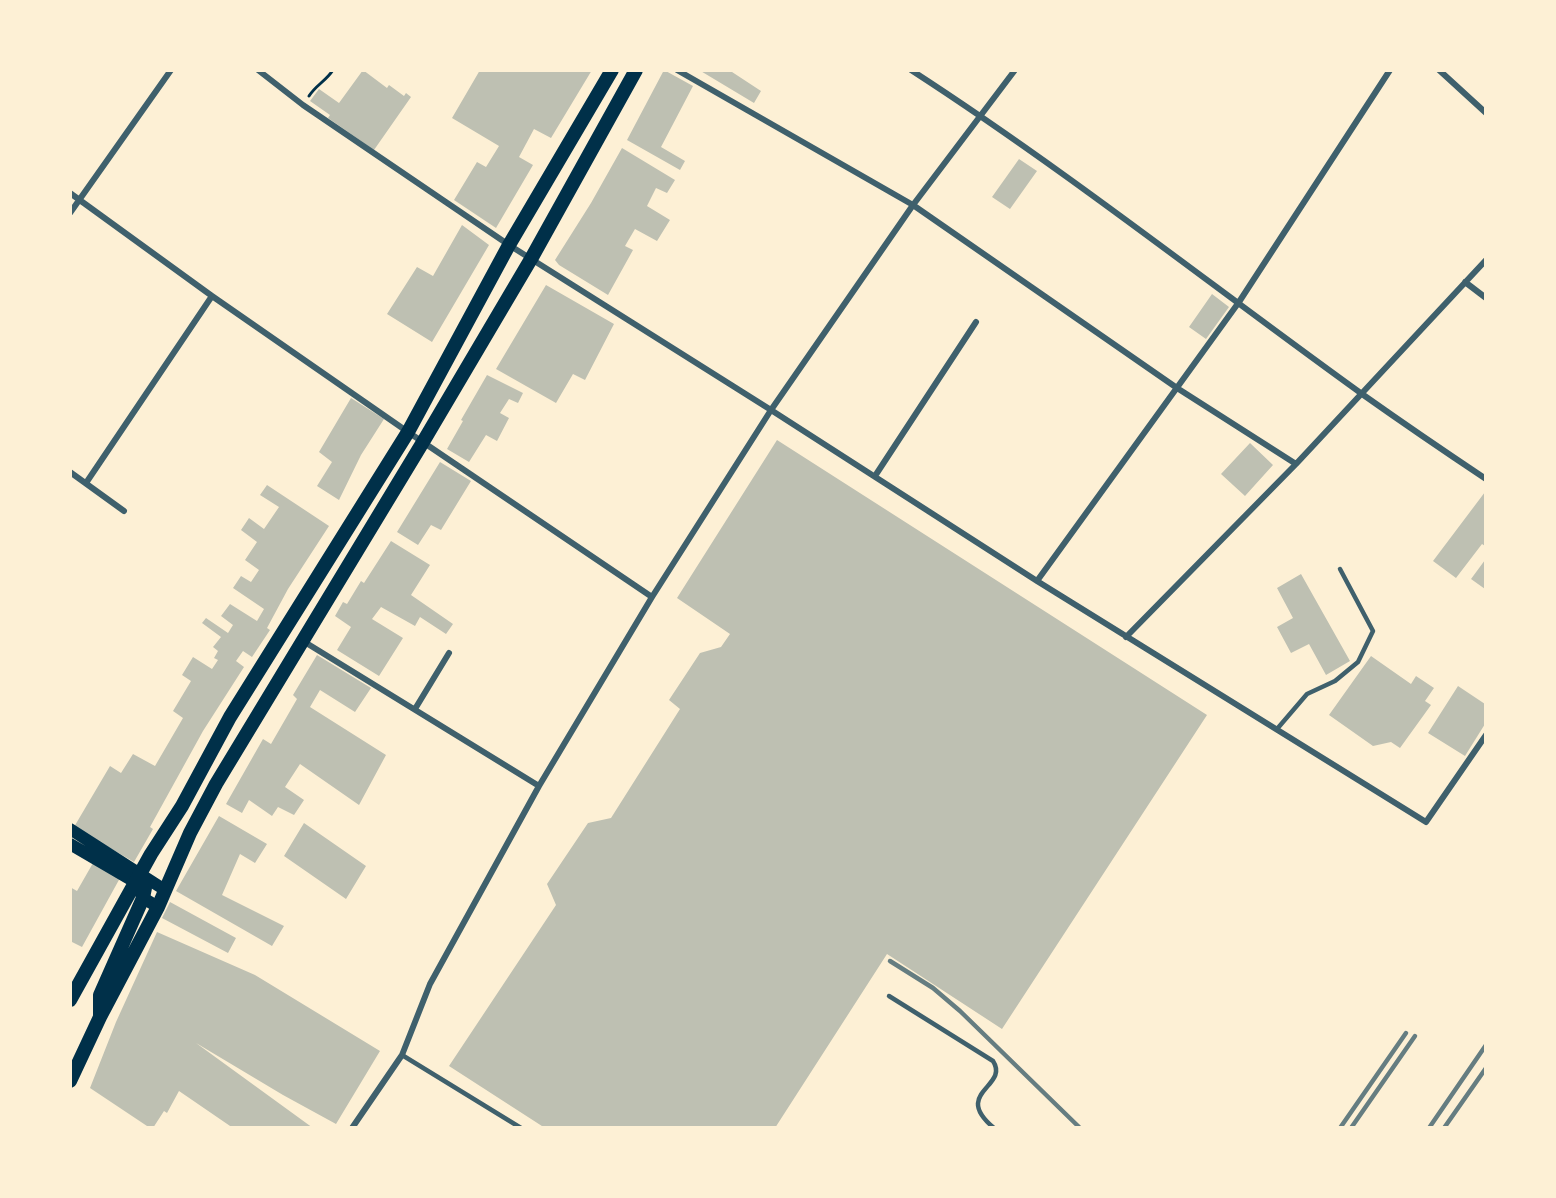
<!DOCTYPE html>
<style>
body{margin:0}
#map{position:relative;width:1556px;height:1198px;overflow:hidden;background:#fdf0d5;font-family:"PT Serif",serif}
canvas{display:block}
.frame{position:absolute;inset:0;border:72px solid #fdf0d5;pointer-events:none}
</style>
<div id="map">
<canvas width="1556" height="1198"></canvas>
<div class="frame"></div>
</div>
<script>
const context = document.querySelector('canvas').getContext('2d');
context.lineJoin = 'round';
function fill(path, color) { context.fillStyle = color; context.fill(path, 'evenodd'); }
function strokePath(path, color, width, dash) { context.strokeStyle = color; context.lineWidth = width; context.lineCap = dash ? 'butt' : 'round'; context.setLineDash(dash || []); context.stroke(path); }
fill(new Path2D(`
 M363,70L387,88L389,85L404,96L406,93L411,97L374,150L328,118L330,115L310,101L319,89L339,103Z
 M480,70H592L551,138L534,129L519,157L533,165L496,228L454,200L477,162L486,167L499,146L452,118Z
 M664,70L693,86L661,147L685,161L680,170L627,140Z
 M699,70H729L761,91L754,103Z
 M622,148L675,180L667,193L656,188L647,206L670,220L657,241L635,229L625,246L633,250L608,295L559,265L555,260L591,203Z
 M1019,159L1037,171L1010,209L992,197Z
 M462,225L489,245L432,342L387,314L417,267L433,276Z
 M546,285L614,324L585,380L573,374L556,403L496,369Z
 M1212,294L1229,307L1206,339L1189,327Z
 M487,375L523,393L518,403L509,399L500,413L509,418L497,441L486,435L469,462L447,449L463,421L461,420Z
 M351,398L384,419L361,455L339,500L317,486L332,462L319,452Z
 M777,440L1207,715L1002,1029L887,954L775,1128H545L449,1066L556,905L547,884L588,823L611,818L680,709L669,700L700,653L721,647L730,634L677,598Z
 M1250,443L1273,465L1245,496L1221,474Z
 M440,462L471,481L441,530L431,525L418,545L397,532Z
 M267,485L329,526L288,589L267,628L270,630L252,657L243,651L236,661L244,667L203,731L150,827L153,829L134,862L74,827L110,766L121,773L133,754L155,766L183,718L173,711L191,681L182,675L193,657L212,669L218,660L214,658L218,651L213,647L221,637L202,623L206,618L228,633L233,625L221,616L230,604L257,621L264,609L233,588L241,576L251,582L259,570L245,560L257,542L241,530L249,518L264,529L279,507L260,495Z
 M1485,492V546L1482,544L1456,578L1433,561Z
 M391,541L430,565L411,595L453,624L446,634L420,617L415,626L381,607L372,619L403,638L379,676L337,650L351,627L335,616L343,602L347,604L361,581L364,583Z
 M1485,560V589L1471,579Z
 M1301,574L1350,661L1326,675L1309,644L1291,653L1277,627L1293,618L1277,588Z
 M317,655L371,688L355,712L320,690L310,707L386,755L359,805L300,764L285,787L304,800L294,815L278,807L272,816L249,800L242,813L226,804L263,739L271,744L297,699L293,695Z
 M1371,656L1411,684L1416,676L1434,688L1425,701L1431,705L1400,748L1391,742L1373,746L1329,715Z
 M1458,686L1485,704V724L1465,756L1428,733Z
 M219,816L267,844L255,863L240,854L222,895L284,926L272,946L176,891Z
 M304,823L366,866L346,899L284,856Z
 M93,863L120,878L82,947L70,941V887L77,891Z
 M170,902L236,938L228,953L162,918Z
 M157,932L255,975L380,1051L336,1124L283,1095L196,1043L313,1128H233L179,1091L167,1113L164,1111L153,1128H150L90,1088L116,1022Z`), '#bec0b2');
strokePath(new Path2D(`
 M309,96C316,85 326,81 333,70`), '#003049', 3);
strokePath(new Path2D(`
 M1277,729L1307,694L1335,681L1358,662L1373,631L1340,569
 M889,996L993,1061C1010,1087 951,1092 994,1128
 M402,1055L521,1128`), '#3f606c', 4.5);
strokePath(new Path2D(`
 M258,70L303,105L509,245L771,410L1037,581L1426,822L1486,735
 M677,70L913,205L1177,388L1296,464
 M911,70C1067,171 1212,286 1362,394C1403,423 1444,451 1486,479
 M1439,70L1486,113
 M70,193L212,296L408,432L652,597
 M70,213L171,70
 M1465,282L1486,298
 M70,472L124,511
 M875,476L976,322
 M86,483L212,296
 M1037,581L1239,302L1390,70
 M1126,637L1296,464L1486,260
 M303,641L539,786
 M415,709L449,653
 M352,1128L402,1055L430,984L539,786L652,597L771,410L913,205L1015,70`), '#3f606c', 6);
strokePath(new Path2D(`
 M70,829L165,890
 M70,844L135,882L143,898L158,907`), '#003049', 12);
strokePath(new Path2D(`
 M70,1000L151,854L182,806L230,717L408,432L509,245L612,70
 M100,1015V995L143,898L145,888L141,874
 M70,1081L100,1017L158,907L190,833L216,784L423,442L531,259L636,70`), '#003049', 14);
strokePath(new Path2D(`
 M890,961L933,988L960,1011L1080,1128
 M1340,1128L1406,1033
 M1351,1128L1415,1036
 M1429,1128L1486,1045
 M1444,1128L1486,1068`), '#657d81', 4.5);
</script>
